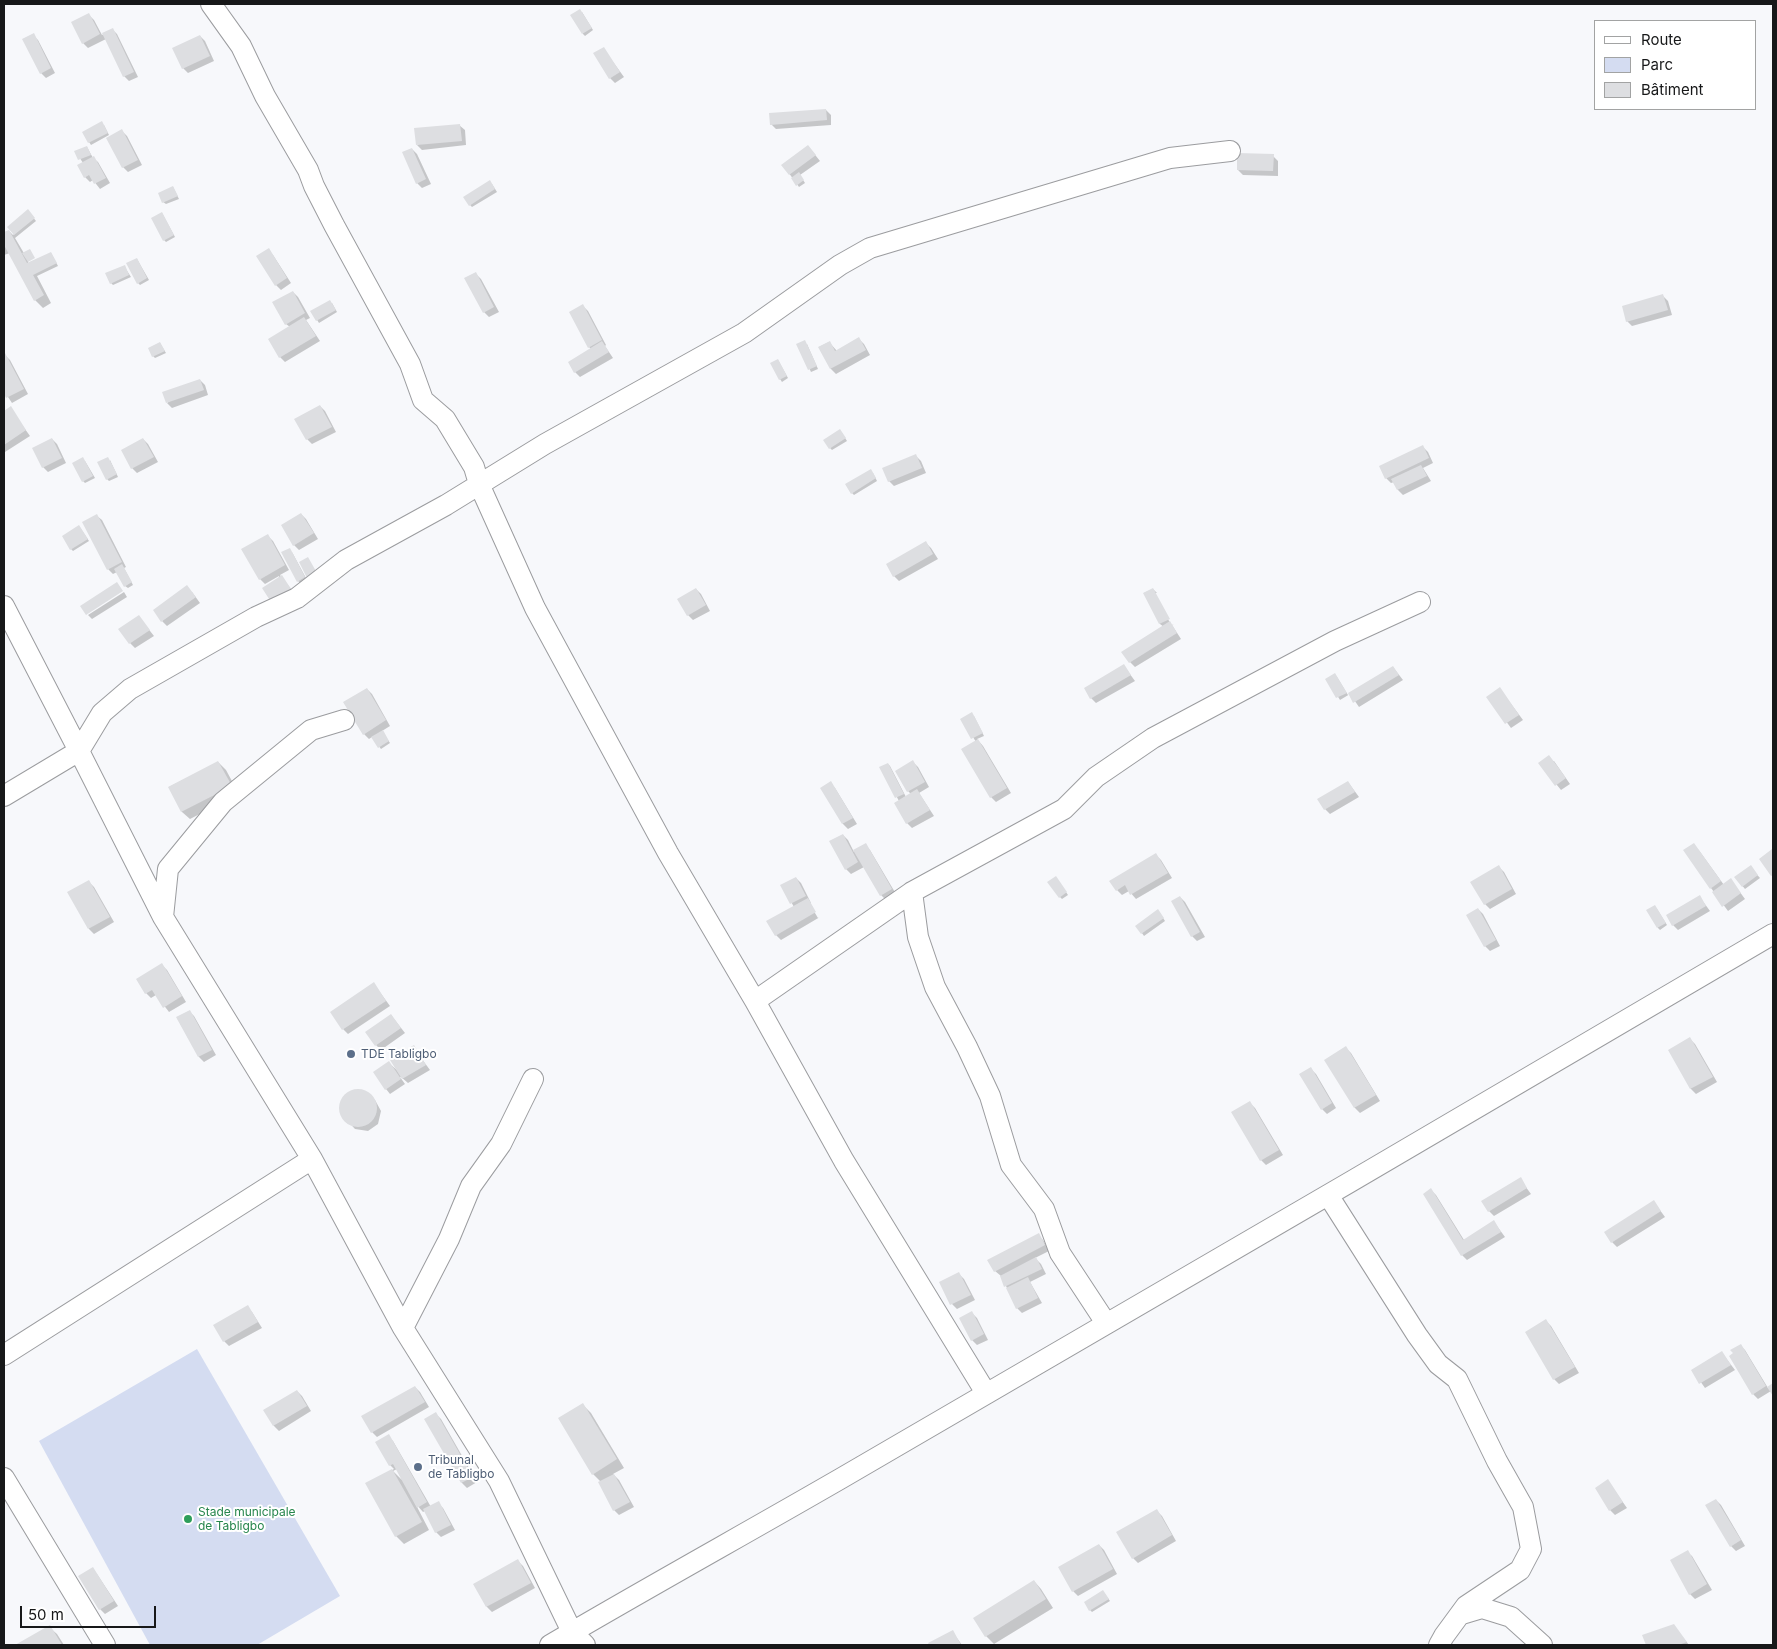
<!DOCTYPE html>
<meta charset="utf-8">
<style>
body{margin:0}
#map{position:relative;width:1777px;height:1649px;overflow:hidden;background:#f7f8fb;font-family:Inter,sans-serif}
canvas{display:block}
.frame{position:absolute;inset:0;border:5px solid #171819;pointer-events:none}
.legend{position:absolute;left:1594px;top:20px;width:162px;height:90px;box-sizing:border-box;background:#fff;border:1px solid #a2a3a3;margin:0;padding:6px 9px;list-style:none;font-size:15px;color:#171819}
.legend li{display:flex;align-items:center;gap:10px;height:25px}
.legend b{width:25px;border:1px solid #a2a3a3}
.scale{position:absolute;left:20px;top:1606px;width:136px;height:22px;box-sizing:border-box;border:2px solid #171819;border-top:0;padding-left:6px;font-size:15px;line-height:18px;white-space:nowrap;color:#171819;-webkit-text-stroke:4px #fff;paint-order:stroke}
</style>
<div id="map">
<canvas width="1777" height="1649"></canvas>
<div class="frame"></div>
<ul class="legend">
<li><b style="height:6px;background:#fff"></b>Route</li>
<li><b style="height:14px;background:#d4dcf1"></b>Parc</li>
<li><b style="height:14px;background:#dddee1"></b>Bâtiment</li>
</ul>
<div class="scale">50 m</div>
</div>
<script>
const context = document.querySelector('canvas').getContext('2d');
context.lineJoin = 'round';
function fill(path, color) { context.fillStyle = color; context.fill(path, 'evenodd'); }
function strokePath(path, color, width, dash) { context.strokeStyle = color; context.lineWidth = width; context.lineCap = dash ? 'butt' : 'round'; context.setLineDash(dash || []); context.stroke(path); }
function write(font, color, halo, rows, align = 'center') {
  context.font = font + ' Inter,sans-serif'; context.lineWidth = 4; context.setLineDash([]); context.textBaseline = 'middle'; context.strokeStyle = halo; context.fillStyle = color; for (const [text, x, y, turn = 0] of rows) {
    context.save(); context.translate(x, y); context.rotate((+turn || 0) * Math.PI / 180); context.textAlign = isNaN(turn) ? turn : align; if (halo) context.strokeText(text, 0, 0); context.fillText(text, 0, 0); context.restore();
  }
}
fill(new Path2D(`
 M197,1349L340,1596L257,1645H150L39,1441Z`), '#d4dcf1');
fill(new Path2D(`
 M582,12L593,30L585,36L583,34Z
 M89,15L94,20L102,35L112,29L117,34L138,77L129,81L124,76L106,39L88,48L83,43Z
 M33,35L38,40L55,73L46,78L41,73Z
 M200,36L205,41L214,61L188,73L183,68Z
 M603,48L624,77L615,83L610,78Z
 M826,110L831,115V125L776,129L771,124Z
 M104,125L109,135L91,145L83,133Z
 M459,125L465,130L466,145L422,150L417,145Z
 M122,131L127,136L142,165L128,172L123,167L108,138Z
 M808,146L820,161L800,175L805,183L799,187L783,165Z
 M87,147L93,158L98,162L110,183L100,189L93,180L90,182L85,177L83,163L76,152Z
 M412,149L417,154L431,184L422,188L417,183Z
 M1273,156L1278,161V176L1243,175L1238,170Z
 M492,184L497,192L472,207L470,205Z
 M173,187L179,199L166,204L163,202Z
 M28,211L36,221L15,238L28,260V263L51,253L58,266L37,276L51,303L43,308L35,300L10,253L4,255V233L9,231L13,235L14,234Z
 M162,213L175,237L166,242L164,240Z
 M268,250L273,255L291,283L281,290L276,285Z
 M137,259L149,280L140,285L138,283Z
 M124,266L131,277L113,285L111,283Z
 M476,274L481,279L499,312L489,317L484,312Z
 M293,292L298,297L310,318L306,320L320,341L285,362L280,357L290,327L286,324Z
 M1663,296L1668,301L1672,315L1632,326L1627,321Z
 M332,303L337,312L319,323L312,312Z
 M583,306L588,311L606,345L605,346L613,358L580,377L575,372L591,349L589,347Z
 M859,339L864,344L870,355L836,374L831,369L819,347L829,342L837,351Z
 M160,343L166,353L155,358L153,356Z
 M807,344L818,369L811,372L798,345Z
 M5,355L10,360L28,394L12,403L4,391V356Z
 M778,360L788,378L782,382L780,379Z
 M200,380L205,385L208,395L172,408L167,403Z
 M320,406L325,411L336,432L312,444L307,439Z
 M10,408L30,436L5,452L4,412Z
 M842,433L847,441L832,450L830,448Z
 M52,439L57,444L66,463L48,472L43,467Z
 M143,439L148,444L158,462L137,473L132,468Z
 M1423,447L1428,452L1433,463L1423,468L1431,481L1403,495L1398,490L1394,482L1391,483L1386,478Z
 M916,456L921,461L926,473L894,486L889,481Z
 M110,460L118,477L109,481L107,479Z
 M85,461L95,478L85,483L83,481Z
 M873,473L877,481L854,495L852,493Z
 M301,514L306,519L318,539L299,550L294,545Z
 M97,516L102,520L126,567L124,568L133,585L128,588L125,586L117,572L113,574L108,569Z
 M79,526L89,541L73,551L71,549Z
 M268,536L273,541L289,570L280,575L295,594L277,606L279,576L265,584L260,579Z
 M926,543L931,548L938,559L899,581L894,576Z
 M292,552L307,580L300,583L298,581Z
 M696,589L701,594L710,611L693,620L688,615Z
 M1153,589L1157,593H1155L1171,625L1174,624L1172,625L1181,639L1135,667L1130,662L1164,627L1160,624L1144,593Z
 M124,592L127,597L92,619L88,615Z
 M192,592L200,603L167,626L162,621Z
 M139,617L154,636L135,648L130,643Z
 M1124,666L1135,681L1096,703L1091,698Z
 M1393,667L1403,680L1359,707L1350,694L1340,700L1327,679L1337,677L1348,695Z
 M367,689L372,694L390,726L382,731L390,743L381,749L372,737L369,739L364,734Z
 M1500,689L1523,720L1511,728L1488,697Z
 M974,716L984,736L977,739L983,746L1011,793L996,802L991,797L976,742L962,719Z
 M1554,761L1570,784L1561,790L1539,763Z
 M218,762L226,770L239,794L190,819L182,812L169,787Z
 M913,762L918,767L929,787L919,793L934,816L912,828L907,823L895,803L899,801L881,768L888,764L890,766L906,797L911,794L908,791Z
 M1348,782L1359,797L1330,814L1325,809Z
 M830,783L835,788L857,824L848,829L843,824L822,788Z
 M843,835L848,840L854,852L865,845L870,850L896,894L886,900L881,895L864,867L851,874L846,869Z
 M1698,849L1724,885L1731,880L1745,899L1728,911L1711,888Z
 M1772,851L1773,852V877L1760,859Z
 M1156,855L1161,860L1172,878L1136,899L1129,891L1122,895L1117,890Z
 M1499,867L1504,872L1516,894L1490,909L1485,904Z
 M1752,869L1760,878L1745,889L1736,878Z
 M796,878L801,883L811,903H809L818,918L820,917L781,940L776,935L794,907L782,886Z
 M1058,880L1068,895L1062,899L1060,897Z
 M89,882L94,887L114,922L94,934L89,929Z
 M1699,896L1710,911L1678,930L1673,925Z
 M1180,897L1185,902L1205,937L1197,941L1192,936Z
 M1478,909L1483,914L1500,946L1490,951L1485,946Z
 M1657,909L1667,925L1660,930L1658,928Z
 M1160,913L1165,921L1144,936L1137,926Z
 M162,965L167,970L186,1002L169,1012L156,995L151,998L146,993Z
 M374,984L390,1006L348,1034L343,1029Z
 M189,1011L194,1016L216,1055L204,1062L199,1057L177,1018Z
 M391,1015L405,1033L381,1050L376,1045Z
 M1690,1039L1695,1044L1717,1082L1696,1094L1691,1089L1670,1050Z
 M413,1047L430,1070L408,1083L401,1077H400L405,1084L390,1094L386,1089L389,1063L398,1071Z
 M1346,1048L1351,1053L1380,1101L1360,1113L1355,1108L1326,1060Z
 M1311,1069L1316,1074L1336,1108L1327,1114L1322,1109Z
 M357,1090L364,1091L369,1094L375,1100L381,1111L378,1124L368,1131L355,1129L341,1114V1101L345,1096Z
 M1250,1103L1255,1108L1283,1155L1266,1165L1261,1160Z
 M1520,1179L1531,1194L1494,1216L1489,1211Z
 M1431,1190L1436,1195L1464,1240L1494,1222L1505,1237L1467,1260L1462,1255Z
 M1654,1202L1665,1217L1617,1247L1612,1242Z
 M1038,1235L1043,1240L1049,1251L1035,1258L1041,1264L1046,1274L1030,1282L1042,1303L1022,1313L1017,1308L1001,1276L995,1271Z
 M959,1274L964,1279L975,1300L957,1309L952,1304Z
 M247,1307L252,1312L262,1328L229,1346L224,1341Z
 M972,1313L977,1318L988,1340L977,1345L972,1340Z
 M1546,1321L1551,1326L1579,1373L1559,1384L1554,1379Z
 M1740,1345L1745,1350L1768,1388L1773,1384V1394L1771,1391L1758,1399L1753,1394Z
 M1722,1353L1735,1370L1705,1388L1693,1371Z
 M415,1387L420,1392L429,1407L377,1437L372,1432Z
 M297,1391L302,1396L311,1411L279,1431L274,1426L265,1410Z
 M583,1405L591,1413L624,1468L613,1474L619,1480L634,1507L619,1515L614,1510L601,1482L593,1474Z
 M436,1414L441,1419L477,1482L467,1488L462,1483L426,1419Z
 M388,1436L393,1441L431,1507L438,1503L443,1508L455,1530L441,1537L436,1532L425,1511L423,1512L415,1503L429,1530L404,1544L396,1536L367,1484L394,1469L390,1465ZM397,1469L402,1480L393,1471Z
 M1608,1481L1627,1508L1615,1515L1610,1510Z
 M1716,1500L1721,1505L1745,1546L1736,1551L1731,1546Z
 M1157,1511L1162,1516L1176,1541L1138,1563L1133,1558Z
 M1099,1545L1104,1550L1117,1574L1078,1596L1073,1591Z
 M1687,1552L1692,1556L1712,1590L1695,1599L1690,1594Z
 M518,1561L523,1566L535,1588L492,1612L487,1607L475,1584Z
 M92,1569L97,1574L118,1606L105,1614L100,1609Z
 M1034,1581L1041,1589L1053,1608L994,1644L986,1636L975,1618Z
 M1105,1594L1110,1601L1092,1612L1090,1610Z
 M1674,1626L1689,1645H1647L1644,1635Z
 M49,1627L57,1634L64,1645H18Z
 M952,1631L962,1645H931L930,1644Z`), '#0003');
fill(new Path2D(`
 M580,9L592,28L582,34L570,15Z
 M89,13L100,34L82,44L71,22Z
 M113,28L134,72L123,77L102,33Z
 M34,33L51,68L40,74L22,39Z
 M200,35L210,56L182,69L172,48Z
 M604,47L620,72L609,79L593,53Z
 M826,109L827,120L770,125L769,113Z
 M102,121L108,133L88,143L82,132Z
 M460,124L462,141L416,145L414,128Z
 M122,129L138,160L122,168L106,138Z
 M808,145L816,155L789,175L781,165Z
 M87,146L91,155L78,160L74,151Z
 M412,148L426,179L416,184L402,152Z
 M1237,153L1274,154L1273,171L1237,170Z
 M94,156L106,178L94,184L89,175L84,178L77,165Z
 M799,172L804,180L796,186L791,178Z
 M490,180L495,189L469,206L463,197Z
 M173,186L178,196L162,203L158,193Z
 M28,209L35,218L14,235L7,227Z
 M162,212L174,235L163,241L151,218Z
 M9,230L27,263L51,252L57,263L33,275L44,295L34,301L4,245V232Z
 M269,248L287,278L275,286L256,256Z
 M30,249L35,258L28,262L22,253Z
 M137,258L147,278L137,284L126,263Z
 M125,265L129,275L110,284L105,273Z
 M476,272L494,307L483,313L464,278Z
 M293,291L305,313L285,325L272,302Z
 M1663,294L1668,310L1626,322L1622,306Z
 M330,300L336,310L316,321L310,311Z
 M583,304L602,340L588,348L569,312Z
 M304,317L316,336L279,358L268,339Z
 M859,337L866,350L830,369L818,347L830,341L835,351Z
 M805,340L817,366L808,370L796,344Z
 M602,341L609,352L574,373L568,362Z
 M160,342L165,351L152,357L148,348Z
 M5,353L24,389L6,398L4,394V354Z
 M778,359L787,376L779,380L770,363Z
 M200,379L204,390L166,403L162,392Z
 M320,405L332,427L306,440L294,419Z
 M11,406L26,430L4,445V411Z
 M840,429L846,438L829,449L823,440Z
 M52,438L62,458L42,468L32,448Z
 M143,438L154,457L131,469L121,450Z
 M1423,445L1429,458L1385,479L1379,466Z
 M916,454L922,468L888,482L882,468Z
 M83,457L93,476L82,482L72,463Z
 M108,457L117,474L106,480L97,462Z
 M1421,465L1427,476L1397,490L1391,479Z
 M871,469L876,478L851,494L845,484Z
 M301,513L314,533L293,546L281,525Z
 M97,514L122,562L107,570L82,522Z
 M79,525L88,539L70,550L62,536Z
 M268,534L285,565L259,580L241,549Z
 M926,541L933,554L893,577L886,564Z
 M290,548L305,577L297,582L281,552Z
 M308,557L317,573L307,578L299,562Z
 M122,564L132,582L124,587L114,569Z
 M282,575L291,589L271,602L262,588Z
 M117,582L123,591L86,615L80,606Z
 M187,585L196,597L161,622L153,610Z
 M696,588L706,605L687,616L677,599Z
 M1153,588L1170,619L1159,624L1143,593Z
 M139,615L150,630L129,644L118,629Z
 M1170,621L1177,633L1129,663L1121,652Z
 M1124,664L1131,675L1090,699L1084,688Z
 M1393,666L1399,675L1353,703L1348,693Z
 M1335,673L1347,693L1336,698L1325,679Z
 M1500,687L1519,715L1505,724L1486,697Z
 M367,688L386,720L363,735L343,702Z
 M972,712L983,733L971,739L960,719Z
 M383,730L389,741L378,748L371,737Z
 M978,739L1007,788L990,798L961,749Z
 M1549,755L1566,778L1555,786L1538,763Z
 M913,760L925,782L907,792L895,771Z
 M218,761L232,786L181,812L168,787Z
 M888,763L904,794L895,798L879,767Z
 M831,781L853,818L842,824L820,788Z
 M1348,781L1355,792L1324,810L1317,799Z
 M917,789L930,810L906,824L894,803Z
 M843,834L858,862L845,870L829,841Z
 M866,843L892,889L880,896L853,850Z
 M1694,843L1721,881L1710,889L1683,850Z
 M1772,849L1773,875L1771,876L1759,859Z
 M1156,853L1168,873L1130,895L1125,885L1116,891L1109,881Z
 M1499,865L1512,889L1484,905L1470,882Z
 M1751,865L1758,875L1742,887L1734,877Z
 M1056,876L1067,892L1059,898L1047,882Z
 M796,877L806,896L790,904L780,885Z
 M1731,878L1741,893L1722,907L1712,892Z
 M89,880L110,917L88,929L67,892Z
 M1700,895L1706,906L1672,926L1666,915Z
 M1180,896L1200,932L1191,937L1171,901Z
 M808,898L816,912L775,936L766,921Z
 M1655,905L1666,923L1657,928L1646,910Z
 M1478,908L1496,940L1484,947L1466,915Z
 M1158,909L1164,918L1141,934L1135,926Z
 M162,963L182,996L163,1008L152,990L145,994L136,979Z
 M374,982L386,1001L342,1030L330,1012Z
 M190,1010L212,1050L198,1057L176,1017Z
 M391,1014L401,1028L375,1046L365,1032Z
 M1690,1037L1713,1077L1690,1089L1668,1050Z
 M414,1045L426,1065L402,1079L390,1060Z
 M1346,1046L1376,1095L1354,1108L1324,1060Z
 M389,1061L401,1079L385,1090L373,1072Z
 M1311,1067L1332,1103L1321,1110L1299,1074Z
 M339 1108a19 19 0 1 1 38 0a19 19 0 1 1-38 0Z
 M1250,1101L1279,1150L1260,1161L1231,1112Z
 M1521,1177L1527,1188L1488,1212L1481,1201Z
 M1431,1188L1463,1240L1494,1220L1501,1232L1461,1256L1423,1194Z
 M1654,1200L1661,1211L1611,1243L1604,1232Z
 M1039,1233L1045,1245L994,1272L987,1260Z
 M1036,1257L1042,1269L1004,1287L1000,1276Z
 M959,1272L971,1295L950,1305L939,1282Z
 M1028,1277L1038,1298L1016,1309L1006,1288Z
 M248,1305L258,1322L223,1342L213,1325Z
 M972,1311L984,1334L971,1341L959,1318Z
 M1546,1319L1575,1367L1553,1380L1525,1332Z
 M1741,1344L1766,1386L1752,1395L1729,1356L1733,1353L1730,1350Z
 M1722,1351L1731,1365L1699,1384L1691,1370Z
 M1773,1383V1396L1767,1387Z
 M415,1386L425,1402L371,1433L361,1416Z
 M297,1390L307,1406L273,1426L263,1410Z
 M583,1403L617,1459L592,1475L558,1418Z
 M436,1412L473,1477L461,1483L424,1419Z
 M389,1434L427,1502L417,1508L393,1464L389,1466L375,1442Z
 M392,1469L422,1522L395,1537L365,1483Z
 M614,1474L630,1502L613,1511L598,1482Z
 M1608,1479L1623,1502L1609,1511L1595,1488Z
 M1716,1499L1741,1540L1730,1547L1705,1505Z
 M439,1501L451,1525L435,1533L423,1509Z
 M1157,1509L1172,1535L1132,1559L1116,1532Z
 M1099,1544L1113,1569L1072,1592L1058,1567Z
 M1688,1550L1707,1584L1689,1595L1670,1560Z
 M518,1559L531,1583L486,1607L473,1584Z
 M93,1567L114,1601L99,1610L78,1576Z
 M1034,1580L1046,1599L985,1637L973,1618Z
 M1103,1590L1109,1599L1089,1611L1084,1602Z
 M1674,1624L1687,1642L1678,1645H1646L1642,1635Z
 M50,1625L62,1645H15Z
 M953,1630L961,1645H929L928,1643Z`), '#dddee1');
const minor = new Path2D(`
 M211,4L241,46L265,96L308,170L314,186L334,225L410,364L423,400L445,419L474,467L479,484L535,608L668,853L755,1001L844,1161L986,1393
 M4,606L79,751L163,917L312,1159L403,1328L499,1481L572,1632L585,1645
 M4,796L79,751L102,713L130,689L256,617L297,598L346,560L446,505L545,444L744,333L840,265L870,248L1170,158L1230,151
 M912,892L918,937L935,987L967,1047L990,1096L1011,1165L1044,1209L1060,1253L1106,1323
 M163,917L168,869L223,802L311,730L344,720
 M755,1001L912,892L1064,809L1096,777L1153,738L1335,641L1420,602
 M1328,1195L1417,1335L1438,1364L1457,1379L1497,1461L1523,1507L1531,1549L1520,1570L1466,1606L1444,1636L1439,1645
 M403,1328L449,1239L471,1186L501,1144L533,1079
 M4,1355L312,1159
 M4,1478L105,1645
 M1462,1614L1482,1608L1511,1617L1542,1645
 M550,1645C645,1589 743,1535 840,1479C1151,1298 1463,1117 1773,934`);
strokePath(minor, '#9b9c9f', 22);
strokePath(minor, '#fff', 20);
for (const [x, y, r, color] of [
 [351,1054,5,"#5c6f8a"],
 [418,1467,5,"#5c6f8a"],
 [188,1519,5,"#2e9e5b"]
]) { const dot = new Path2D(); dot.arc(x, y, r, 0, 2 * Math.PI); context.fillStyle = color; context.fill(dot); strokePath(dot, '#fff', 2); }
write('12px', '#4e5e75', '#fff', [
 ["TDE Tabligbo",361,1054],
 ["Tribunal",428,1460],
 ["de Tabligbo",428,1474]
], 'left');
write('12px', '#27864d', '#fff', [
 ["Stade municipale",198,1512],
 ["de Tabligbo",198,1526]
], 'left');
</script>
